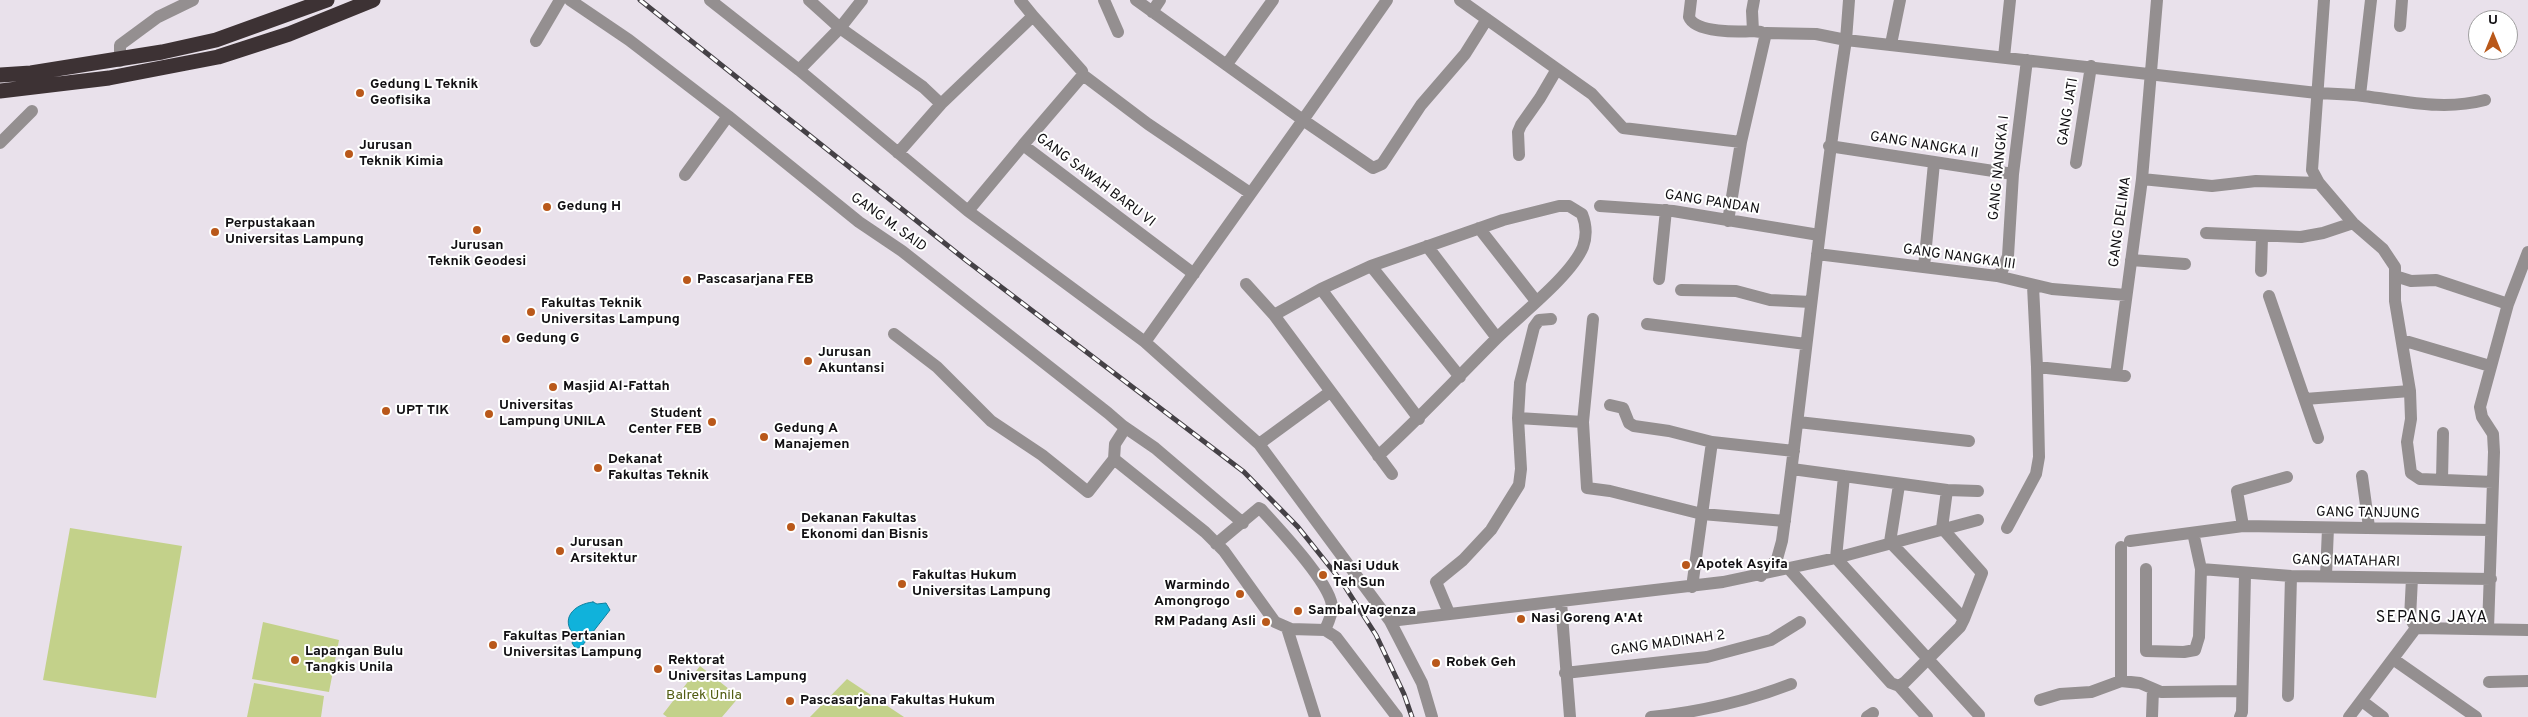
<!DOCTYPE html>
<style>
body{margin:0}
#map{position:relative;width:2528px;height:717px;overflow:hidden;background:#e9e1eb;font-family:Overpass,sans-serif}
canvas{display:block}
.north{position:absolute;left:2468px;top:10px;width:50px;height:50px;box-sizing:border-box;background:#fff;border:1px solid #a09fa0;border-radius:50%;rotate:0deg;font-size:14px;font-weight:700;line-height:20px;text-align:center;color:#110f12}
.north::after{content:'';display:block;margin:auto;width:18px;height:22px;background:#b9581a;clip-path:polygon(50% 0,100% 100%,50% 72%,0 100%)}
</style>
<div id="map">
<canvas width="2528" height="717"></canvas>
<div class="north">U</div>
</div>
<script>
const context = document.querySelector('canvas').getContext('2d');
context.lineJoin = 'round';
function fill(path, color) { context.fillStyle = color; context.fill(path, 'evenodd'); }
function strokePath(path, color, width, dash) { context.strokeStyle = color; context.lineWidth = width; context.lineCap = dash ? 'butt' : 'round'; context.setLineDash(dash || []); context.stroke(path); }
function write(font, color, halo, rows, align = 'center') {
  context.font = font + ' Overpass,sans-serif'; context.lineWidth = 4; context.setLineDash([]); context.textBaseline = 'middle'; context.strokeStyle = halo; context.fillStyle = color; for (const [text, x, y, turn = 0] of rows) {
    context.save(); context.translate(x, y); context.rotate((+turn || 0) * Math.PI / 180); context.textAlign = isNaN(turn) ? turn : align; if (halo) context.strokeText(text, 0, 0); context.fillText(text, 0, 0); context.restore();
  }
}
fill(new Path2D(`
 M70,528L182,546L156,698L43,680Z
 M263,622L339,640L329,692L252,679Z
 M700,666L739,697L722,717H667L663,714Z
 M847,679L904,717H810Z
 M254,683L324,696L321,717H247Z`), '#c3d18a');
const water = new Path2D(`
 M593,602L597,604L606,603L610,610L582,646L576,649L572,643L575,636C559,619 574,604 593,602Z`);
fill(water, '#10b2db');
strokePath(water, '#10819f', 1);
strokePath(new Path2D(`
 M570,0L629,40L728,116L859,222L902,251L1108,413L1123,426L1124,430L1115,444L1114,459L1088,492L1042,455L991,421L937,367L894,334
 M710,0L799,70L968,211L1145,342L1259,444L1390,621L1422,683L1432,717
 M809,0L840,28L923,87L941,104
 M1104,0L1118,32
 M1136,0L1303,120L1145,342
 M1387,0L1303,120L1373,168L1382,164L1421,105L1465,54L1487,19
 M1460,0L1592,94L1623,128L1741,142
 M1691,0L1689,17C1695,33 1739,32 1753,31
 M1754,0L1752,11L1753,31L1761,32
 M2324,0L2312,170L2319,183L2353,223L2383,249L2395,267V301L2410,391L2411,419L2407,442L2411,473L2420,479L2493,482
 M1152,12L1160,0
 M2400,26L2402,0
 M536,41L560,0
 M1891,44L1900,0
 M2004,57L2010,0
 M120,61V45L158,17L193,0
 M1227,64L1273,0
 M799,70L840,28L862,0
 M1083,75L1148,124L1250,193
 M2360,95L2371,0
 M0,143L32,111
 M1023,145L1083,75L1082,71L1033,16
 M1829,146L2013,174
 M898,153L941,104L1033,16L1020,0
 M1519,155L1518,132L1521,125L1540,98L1557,69
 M2076,163L2091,66
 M685,175L728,116
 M2142,179L2212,186L2256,181L2319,183
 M1600,206L1673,211L1819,235
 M968,211L1023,145L1194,274
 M1728,221L1741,142L1766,33L1816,34L1846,40L1849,0
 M1479,228L1536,301
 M2206,233L2301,237L2323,233L2353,223
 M1427,246L1497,338
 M1817,254L1997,276L2052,289L2126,295
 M2131,260L2185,264
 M1371,266L1460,377
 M1924,267L1934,163
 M2261,271L2262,237
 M1997,276L2002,271L2008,256L2013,174L2027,60
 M2395,276L2411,281L2436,280L2508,304
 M1659,279L1666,210
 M1246,284L1274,315L1392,474
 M2033,286L2037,367L2125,376
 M1321,289L1419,419
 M1681,290L1736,291L1770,300L1811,302
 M2269,296L2318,438
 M1274,315L1321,289L1371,266L1503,220L1559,206H1569L1582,214C1586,224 1587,236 1583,247C1571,276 1520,315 1497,338C1457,378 1420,418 1378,456
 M1647,324L1806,344
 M2402,340L2490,366
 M2116,375L2142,179L2157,0
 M2305,399L2410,391
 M1610,405L1623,408L1629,423L1634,426L1669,431L1712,442L1692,587
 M1518,418L1520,383L1534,327L1539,320L1551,319
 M1583,422L1593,319
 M1798,422L1969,441
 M1123,426L1155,448L1243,523
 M1712,442L1794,451
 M1259,444L1330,392
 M1114,459L1205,532L1224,551L1275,622L1291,629L1325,630L1336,637L1397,717
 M1792,469L1947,490L1942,528L1982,573L1964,619
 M1844,476L1836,558L1979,715
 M2362,476L2369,527
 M2442,480L2443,433
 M1947,490L1978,491
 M2243,526L2237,491L2287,477
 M2007,528L2036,474L2039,457L2037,367
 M2130,541L2243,526L2491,530
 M1216,544L1259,508L1261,509C1277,527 1333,585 1332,608C1332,615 1328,623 1325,630
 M1789,569L1891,683L1899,686L1905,682L1960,627L1964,619L1890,542L1899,485
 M2146,569V651L2184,652L2195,650L2199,637L2201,569L2194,537
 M2201,569L2291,576L2491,579
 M1761,576L1777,559L1782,541C1805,374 1820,206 1846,40L2317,93C2332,94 2348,94 2363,96C2405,101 2443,111 2485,100
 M2326,576L2328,528
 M2412,578L2410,618L2416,628L2528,630
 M1561,602L1570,717
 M1449,613L1436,582L1463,560L1491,530L1519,485L1521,469L1518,418L1583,422L1587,488L1610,491L1702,514L1785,521
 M1390,621L1723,582L1836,558L1978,520
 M1287,628L1315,717
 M2488,629L2494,452L2493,434L2482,417L2480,407L2508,304L2528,252
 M2393,659L2476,717
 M1565,673L1707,657L1771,640L1800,622
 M2121,681V547
 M2489,682L2528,681
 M1899,686L1927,717
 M2288,696L2291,576
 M2040,700L2060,694L2091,692L2121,681L2140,683L2161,692L2242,691
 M2362,701L2383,717
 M1651,717C1698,712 1747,701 1791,684
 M1867,717L1873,713
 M2152,717L2153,689
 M2240,717L2242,712L2245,574
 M2349,717L2416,628`), '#948f90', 12);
strokePath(new Path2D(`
 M0,75L31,73L162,52L216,40L327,0
 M0,91L109,78L218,57L289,34L373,0`), '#3d3234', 15);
const rail = new Path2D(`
 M640,0L967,261L1244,472L1298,527L1342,582L1376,635L1404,694L1412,717`);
strokePath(rail, '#454146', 5);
strokePath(rail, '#fff', 3, [9]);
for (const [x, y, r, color] of [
 [360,93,5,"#b9581a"],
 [349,154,5,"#b9581a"],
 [547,207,5,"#b9581a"],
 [477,230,5,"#b9581a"],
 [215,232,5,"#b9581a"],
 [687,280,5,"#b9581a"],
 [531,312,5,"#b9581a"],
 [506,339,5,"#b9581a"],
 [808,361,5,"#b9581a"],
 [553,387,5,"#b9581a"],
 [386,411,5,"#b9581a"],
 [489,414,5,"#b9581a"],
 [712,422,5,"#b9581a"],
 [764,437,5,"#b9581a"],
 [598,468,5,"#b9581a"],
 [791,527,5,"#b9581a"],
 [560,551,5,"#b9581a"],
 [1686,565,5,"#b9581a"],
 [1323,575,5,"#b9581a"],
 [902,584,5,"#b9581a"],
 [1240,594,5,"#b9581a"],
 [1298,611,5,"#b9581a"],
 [1521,619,5,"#b9581a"],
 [1266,622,5,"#b9581a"],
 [493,645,5,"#b9581a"],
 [295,660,5,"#b9581a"],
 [1436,663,5,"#b9581a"],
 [658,669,5,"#b9581a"],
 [790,701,5,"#b9581a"]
]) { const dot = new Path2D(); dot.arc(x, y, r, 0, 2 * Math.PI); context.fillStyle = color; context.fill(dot); strokePath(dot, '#fff', 2); }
write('bold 14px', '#110f12', '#fff', [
 ["Gedung L Teknik",370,85],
 ["Geofisika",370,101],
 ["Jurusan",359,146],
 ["Teknik Kimia",359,162],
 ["Gedung H",557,207],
 ["Perpustakaan",225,224],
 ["Universitas Lampung",225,240],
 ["Jurusan",477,246,"center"],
 ["Teknik Geodesi",477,262,"center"],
 ["Pascasarjana FEB",697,280],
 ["Fakultas Teknik",541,304],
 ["Universitas Lampung",541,320],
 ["Gedung G",516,339],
 ["Jurusan",818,353],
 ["Akuntansi",818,369],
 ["Masjid Al-Fattah",563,387],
 ["Universitas",499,406],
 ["Lampung UNILA",499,422],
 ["UPT TIK",396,411],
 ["Student",702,414,"right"],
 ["Center FEB",702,430,"right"],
 ["Gedung A",774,429],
 ["Manajemen",774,445],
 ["Dekanat",608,460],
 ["Fakultas Teknik",608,476],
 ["Dekanan Fakultas",801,519],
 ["Ekonomi dan Bisnis",801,535],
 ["Jurusan",570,543],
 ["Arsitektur",570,559],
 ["Apotek Asyifa",1696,565],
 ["Nasi Uduk",1333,567],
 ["Teh Sun",1333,583],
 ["Fakultas Hukum",912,576],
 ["Universitas Lampung",912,592],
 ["Warmindo",1230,586,"right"],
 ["Amongrogo",1230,602,"right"],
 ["Sambal Vagenza",1308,611],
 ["Nasi Goreng A'At",1531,619],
 ["RM Padang Asli",1256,622,"right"],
 ["Fakultas Pertanian",503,637],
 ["Universitas Lampung",503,653],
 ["Lapangan Bulu",305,652],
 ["Tangkis Unila",305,668],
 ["Rektorat",668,661],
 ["Universitas Lampung",668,677],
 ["Robek Geh",1446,663],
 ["Pascasarjana Fakultas Hukum",800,701]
], 'left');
write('14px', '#110f12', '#fff', [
 ["GANG JATI",2069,112,-81],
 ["GANG NANGKA II",1924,146,9],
 ["GANG NANGKA I",2000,168,-84],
 ["GANG SAWAH BARU VI",1095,181,37],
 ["GANG PANDAN",1712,203,9],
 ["GANG DELIMA",2121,222,-82],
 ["GANG M. SAID",888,223,36],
 ["GANG NANGKA III",1959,258,8],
 ["GANG TANJUNG",2368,514,1],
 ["GANG MATAHARI",2346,562,1],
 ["GANG MADINAH 2",1668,644,-8]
]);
write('14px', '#515c11', '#fff', [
 ["Balrek Unila",704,696]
]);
context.letterSpacing = '1px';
write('16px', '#110f12', '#fff', [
 ["SEPANG JAYA",2432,619]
]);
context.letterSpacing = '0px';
</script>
